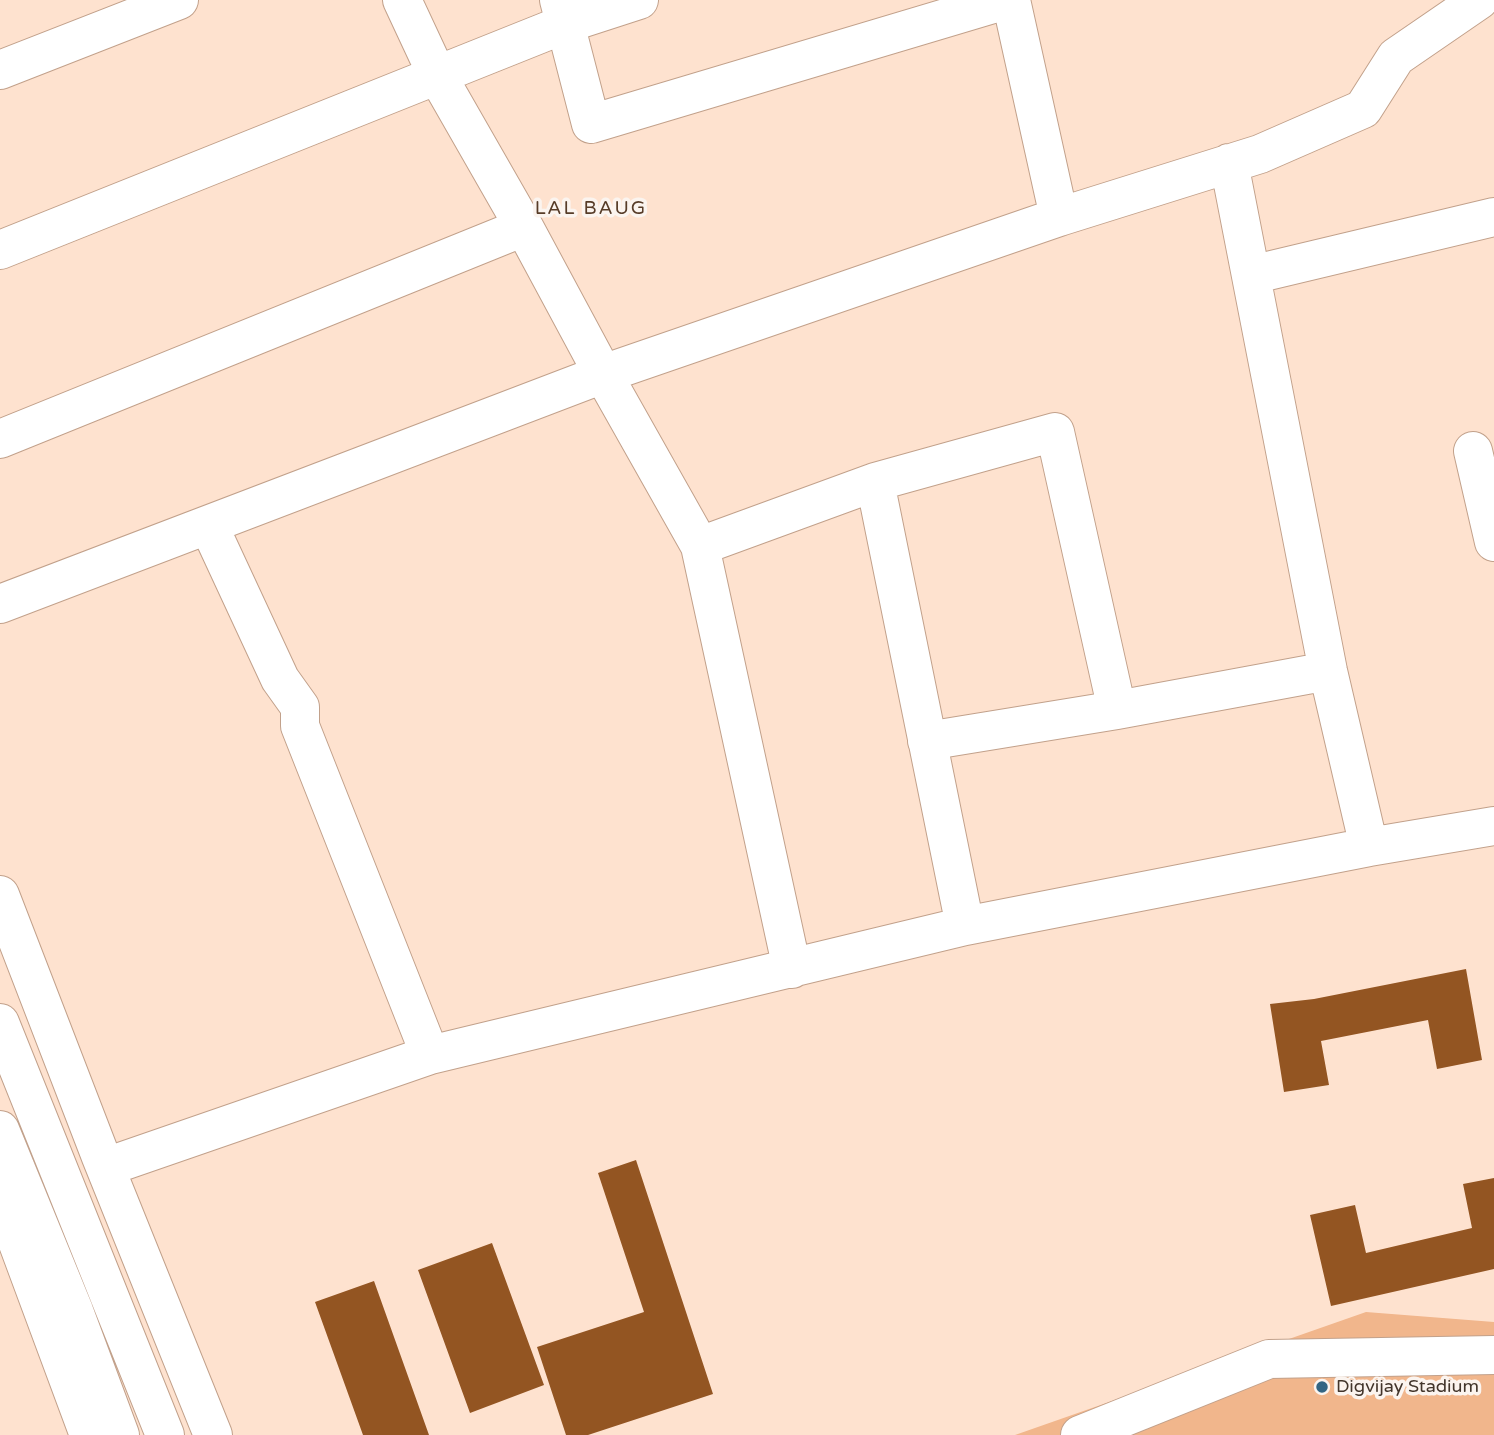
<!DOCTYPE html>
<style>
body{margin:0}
canvas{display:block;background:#fee2cf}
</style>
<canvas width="1494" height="1435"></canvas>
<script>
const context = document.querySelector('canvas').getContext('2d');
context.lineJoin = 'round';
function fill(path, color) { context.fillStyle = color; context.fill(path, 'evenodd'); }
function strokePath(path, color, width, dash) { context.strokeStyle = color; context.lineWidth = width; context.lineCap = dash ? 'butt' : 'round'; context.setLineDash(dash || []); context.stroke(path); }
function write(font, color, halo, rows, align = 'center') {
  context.font = font + ' "Varela Round",sans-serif'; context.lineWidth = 7; context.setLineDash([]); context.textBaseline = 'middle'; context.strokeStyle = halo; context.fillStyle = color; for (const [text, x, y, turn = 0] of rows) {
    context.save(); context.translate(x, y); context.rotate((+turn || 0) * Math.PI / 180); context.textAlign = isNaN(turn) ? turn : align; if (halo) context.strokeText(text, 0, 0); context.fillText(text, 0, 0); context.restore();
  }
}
fill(new Path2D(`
 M1366,1312L1494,1322V1435H1015Z`), '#f1b68c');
fill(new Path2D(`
 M1466,969L1482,1060L1437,1069L1428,1020L1321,1041L1329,1085L1284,1092L1270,1004L1314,999Z
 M636,1160L713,1394L588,1435H566L537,1347L644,1312L598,1173Z
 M1494,1178V1269L1331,1306L1310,1215L1355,1205L1366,1253L1472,1228L1463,1184Z
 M492,1243L544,1385L470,1413L418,1270Z
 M374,1281L429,1435H363L315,1302Z`), '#935522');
const minor = new Path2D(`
 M402,0L437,75L524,227L603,374L700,546L792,969
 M559,0L591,124L1006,0
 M1011,0L1059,217
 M0,70L179,0
 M1229,163L1328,671L1369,847
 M0,250L565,24L639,0
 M1251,275L1494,217
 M0,439L524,227
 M1473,451L1494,542
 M875,482L965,926
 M209,526L280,679L300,707V726L430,1055
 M700,546L875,482L1055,432L1117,710
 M0,604L603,374L1059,217L1260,154L1363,109L1396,57L1479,0
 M927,741L1117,710L1328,671
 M0,895L101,1157L213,1435
 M106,1167L430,1055L965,926L1369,847L1494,826
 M0,1195L89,1435
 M1080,1435L1269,1359L1494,1355`);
const major = new Path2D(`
 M0,1023L165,1435
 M0,1130L74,1311L120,1435`);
strokePath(minor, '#c2a18b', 40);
strokePath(major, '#c2a18b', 40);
strokePath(minor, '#fff', 38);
strokePath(major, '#fff', 38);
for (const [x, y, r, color] of [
 [1322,1387,7,"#336583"]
]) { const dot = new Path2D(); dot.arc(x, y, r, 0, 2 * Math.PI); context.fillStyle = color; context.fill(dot); strokePath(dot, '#fbf4ef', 2.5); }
write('18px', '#42352b', '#fbf4ef', [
 ["Digvijay Stadium",1336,1387]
], 'left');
context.letterSpacing = '2px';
write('19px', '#573c28', '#fbf4ef', [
 ["LAL BAUG",591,209]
]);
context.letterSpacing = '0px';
</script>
